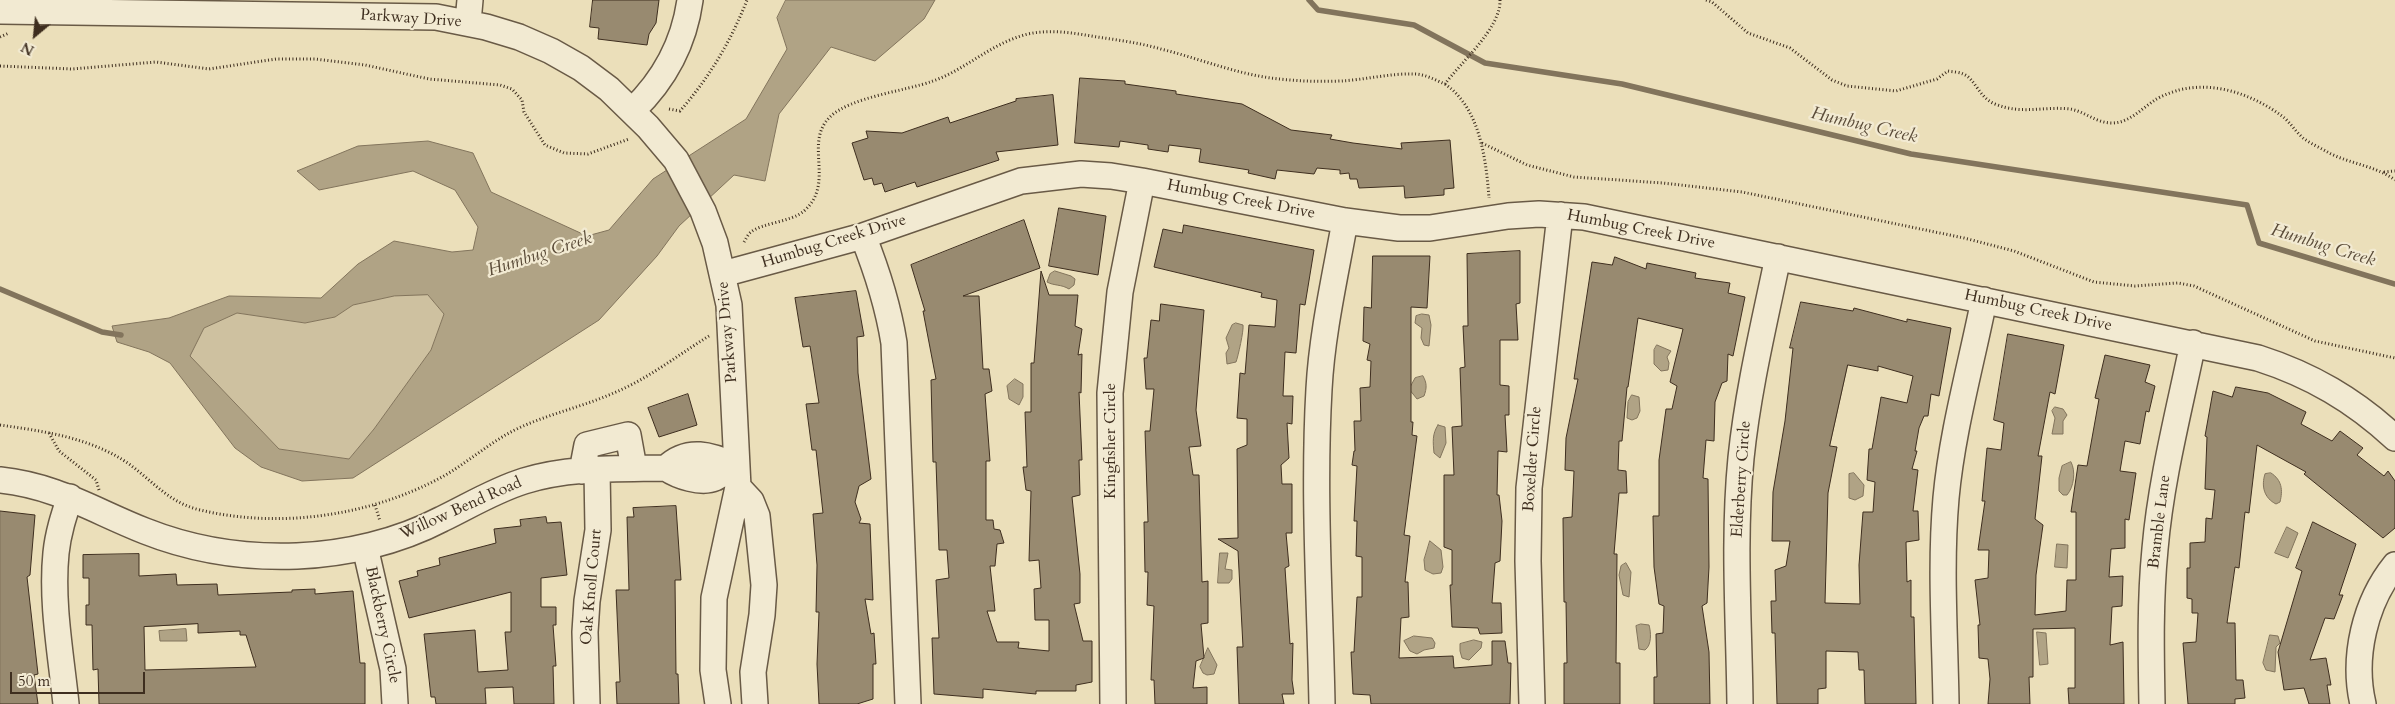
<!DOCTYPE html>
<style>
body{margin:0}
#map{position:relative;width:2395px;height:704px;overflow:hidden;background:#ebdfba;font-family:Cardo,serif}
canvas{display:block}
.north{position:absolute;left:10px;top:10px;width:50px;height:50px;-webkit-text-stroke:4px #f2ead2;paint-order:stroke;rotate:208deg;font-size:14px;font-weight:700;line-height:20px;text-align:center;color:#3e2e1f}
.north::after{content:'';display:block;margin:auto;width:18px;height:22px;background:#3e2e1f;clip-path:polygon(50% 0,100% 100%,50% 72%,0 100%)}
.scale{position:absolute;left:10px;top:672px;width:135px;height:22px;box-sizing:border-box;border:2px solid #3e2e1f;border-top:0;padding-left:6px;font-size:15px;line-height:18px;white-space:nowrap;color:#3e2e1f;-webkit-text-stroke:4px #f2ead2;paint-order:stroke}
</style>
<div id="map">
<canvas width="2395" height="704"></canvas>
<div class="north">N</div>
<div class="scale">50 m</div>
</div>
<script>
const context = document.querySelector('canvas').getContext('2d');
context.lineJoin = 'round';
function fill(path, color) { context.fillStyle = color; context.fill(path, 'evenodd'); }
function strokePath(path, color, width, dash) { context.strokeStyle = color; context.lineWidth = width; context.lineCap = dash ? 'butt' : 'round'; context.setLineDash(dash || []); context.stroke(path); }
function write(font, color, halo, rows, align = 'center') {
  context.font = font + ' Cardo,serif'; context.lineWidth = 4.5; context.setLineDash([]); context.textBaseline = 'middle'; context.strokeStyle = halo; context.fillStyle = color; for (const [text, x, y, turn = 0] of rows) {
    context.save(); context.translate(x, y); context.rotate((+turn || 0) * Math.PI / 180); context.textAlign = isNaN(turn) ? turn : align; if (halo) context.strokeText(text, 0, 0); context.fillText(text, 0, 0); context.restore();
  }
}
fill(new Path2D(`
 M428,295L444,314L431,350L374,429L349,459L279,449L189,356L204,328L237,313L305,323L335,317L353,305L394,296Z`), '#cec1a0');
const water = new Path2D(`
 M786,0H935L924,19L875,61L831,47L779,114L765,181L734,175L679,226L657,256L599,320L353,478L302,481L261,467L235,448L170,363L149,352L117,342L112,326L169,318L229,296L321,298L358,264L394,241L452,252L473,250L478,227L455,190L413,171L319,190L297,171L358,146L428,141L473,153L491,192L587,236L609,230L653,179L746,119L787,49L777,18ZM428,295L444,314L431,350L374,429L349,459L279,449L190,356L204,328L237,313L305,323L335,317L353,305L394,296Z
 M1055,271L1071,276L1075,279L1074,285L1069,289C1061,284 1054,286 1047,282L1050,274Z
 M1422,314L1429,315L1431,325L1429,346L1424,345L1421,338L1422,328L1415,323L1416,316Z
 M1236,323L1243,325C1244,330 1238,357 1236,362L1227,364L1226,353L1229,348L1226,338L1232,325Z
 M1657,345L1671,351L1667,357L1669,363L1668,370L1661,371L1654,364V350Z
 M1423,376C1427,383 1427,388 1424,396L1417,399L1409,389L1415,378Z
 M1015,379L1023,384V397L1019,405L1009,399L1007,386Z
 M1632,395L1639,397L1640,411L1637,418L1632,420L1627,418L1628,402Z
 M2055,407L2063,409L2067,415L2063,421V434H2052L2055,418L2052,411Z
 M1438,425L1445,427L1446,443L1440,458L1434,453C1433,442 1432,434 1438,425Z
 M2071,462C2076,471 2074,487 2067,495H2063L2059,491V478L2062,466Z
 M1854,473L1864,485L1863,496L1855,500L1849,498V474Z
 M2271,473C2282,480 2283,490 2280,502L2276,504C2264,498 2261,486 2265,474Z
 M2287,527L2298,533L2288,558L2275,553Z
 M1430,541L1441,550L1443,567L1441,573L1433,574L1425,570L1424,560Z
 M2057,544L2068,545L2067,568L2055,567Z
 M1220,553H1228L1225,569L1232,570V579L1229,583H1218Z
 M1626,563L1631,572L1629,597L1623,595L1619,575L1621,566Z
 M1641,624L1649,625C1651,632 1652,645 1645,650L1639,649L1636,626Z
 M186,629L187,641H160L159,631Z
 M2037,632L2046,633L2048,664L2040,665Z
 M2270,635L2278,636L2280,643L2276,647L2275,672L2266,670L2263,663Z
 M1414,636L1432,638L1435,643L1434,648L1424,650L1417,654L1410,651L1404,641Z
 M1474,640L1482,642L1481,648L1469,660L1462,658L1460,651V644Z
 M1208,648L1217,665L1214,674L1207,675L1203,673L1200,667Z`);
fill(water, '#b0a385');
strokePath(water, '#82745c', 1);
strokePath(new Path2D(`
 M1309,0L1318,10L1414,25L1485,63L1622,84L1911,154L2247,205L2259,243L2395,284
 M0,289L102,332L121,335`), '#82745c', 5.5);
const building = new Path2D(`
 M593,0H659L656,23L649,34L647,45L598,39L599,28L590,27Z
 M1080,78L1125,81V84L1176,91V94L1242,104L1291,130L1332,135L1330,139L1353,143L1402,149L1401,143L1450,140L1454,188L1444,189V195L1405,198L1404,186L1359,188L1357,179H1350L1349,173L1340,174V170L1317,168L1314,174L1277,170L1275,179L1248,173L1249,170L1199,162L1201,149L1169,145L1168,152L1148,149V145L1120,141L1119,147L1075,143Z
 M1053,95L1058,145L996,152L999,160L917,187L915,182L885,192L882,183L874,185L872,178L864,180L852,143L868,138L866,131L902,133L948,117L950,123L1016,101V99Z
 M1059,208L1106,216L1098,275L1049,266Z
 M1024,220L1040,268L963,296H979L983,369H989L992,391L985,394L990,461H986V520H993L994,529L1000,530L1004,543L997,544L995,566H990L995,611H987L997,642H1019L1018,648L1049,651V620H1035L1034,589L1041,588L1039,560L1029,561L1031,491L1026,490L1023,467H1027L1025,412H1031V363H1034L1041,271L1049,295H1078L1075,326L1082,329L1078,355L1082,354L1081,393L1079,392L1082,460H1079L1080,495L1072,497L1080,574V603L1074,604L1083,641H1092V682L1076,685V691H1036V694L983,689V698L934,694L932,638H939L936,580L949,578L947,550H939L936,462H933L931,380L936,379L923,311H925L911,265Z
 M1184,225L1314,250L1305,305L1300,304L1296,353L1285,352L1283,396H1293L1292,424L1287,423L1289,458L1281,465L1282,484H1292V533H1286L1289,566L1285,568L1290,644L1293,643L1292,680L1294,694H1282L1284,704H1239L1237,647H1243L1238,551L1218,539L1238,538L1237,449L1247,445V419L1237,418L1240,373L1245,374L1249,325L1275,327L1277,300L1261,297L1262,293L1154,267L1163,229L1182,233Z
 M1520,251V303L1516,304L1518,340H1500V385L1509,386V415H1505L1507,452L1498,451L1497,495H1499L1502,521L1500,561L1495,563L1492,603H1501L1502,633L1480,634L1478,628L1452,627L1450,585H1452V550L1444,547V475H1454L1452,427L1462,426L1460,368L1465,367L1463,326H1468L1467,254Z
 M1373,256H1430L1427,308L1411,307V422H1413L1412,435L1417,436L1404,535L1410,536L1405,582H1408L1409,617L1401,618L1399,658L1453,656L1454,668L1492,665V641H1505L1508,663H1511L1510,704H1371L1370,695L1353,694L1351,652H1354L1357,597H1362V557L1356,556L1357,521H1354L1357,466L1352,465L1354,451H1355L1354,421H1361L1360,388L1370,387L1371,361L1367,360L1370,344L1363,341L1364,307L1371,308Z
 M1615,257L1646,269L1647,263L1696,273L1695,278L1730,283L1728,293L1745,297L1733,356L1728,354L1727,381L1722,383L1715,402L1714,441L1706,440L1703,478L1708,479L1709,567L1707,603L1702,606L1709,652L1710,704H1654V677H1657L1656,634L1663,633L1664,606L1659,604L1654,567L1653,516H1659V460L1666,409H1672L1677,386L1670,382L1683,329L1638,318L1628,387H1627L1622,441H1619L1618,470L1626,471L1627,493H1619L1614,554H1617L1616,663H1620V704H1564V663H1567L1566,602H1564L1563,518L1572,517L1574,471L1565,470L1566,438L1578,379H1574L1592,262L1612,265Z
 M856,291L864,336L857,337L858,373L871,479L859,486L855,502L861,519L859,523L870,524L873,600L865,599L871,634L874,633L876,664H873V699L857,704H819L817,664L819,612H816L817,565L813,514L823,513L816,450H812L806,404L819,403L810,346L803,347L795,298Z
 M1801,302L1853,311L1854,308L1907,322V319L1951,328L1939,396L1931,394L1928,416H1924L1919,428L1915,451H1917L1912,469L1918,470L1913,511H1918L1919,540L1906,542L1907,582L1911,580V617H1914L1916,704H1865L1864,670H1859L1858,652L1826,651V688L1818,689V704H1777L1775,633H1772L1771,601H1776L1775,570L1786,566L1790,541H1772L1773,492L1785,421L1793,348H1790ZM1848,365L1878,371V366L1913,376L1907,403L1881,397L1872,449H1869L1867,480L1875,482L1873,512H1863L1859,565L1860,604L1825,603L1828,493L1837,447L1830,446Z
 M1161,304L1204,310L1196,410L1201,446L1189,447L1193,475H1199L1202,582L1208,581V623L1201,624L1204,658L1196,661L1193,688L1207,687V704H1155L1154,680H1151L1154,606L1147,605L1148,572H1145L1144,522H1148L1145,431H1150L1154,389H1146L1144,358H1147L1151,320L1159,321Z
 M2008,334L2064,345L2055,394L2050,392L2038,456H2042L2035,519L2043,525L2036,575L2035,615L2066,611L2067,580H2076V512H2071L2078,465L2087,466L2099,399L2095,398L2105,355L2150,365L2145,382L2155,386L2149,412L2146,411L2140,444L2125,441L2120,471L2136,473L2129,520L2125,519V548L2111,549L2109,577L2123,576L2122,606L2112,607L2110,645L2123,642L2124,704H2069L2068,688H2075V628L2033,629V677H2029L2030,704H1988L1990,679L1988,659L1979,658L1978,625H1980L1975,580L1988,578L1989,550H1978L1985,501H1982L1987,448L2001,450L2004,423L1994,420Z
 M2236,387L2268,393L2306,412L2301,424L2332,441L2340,431L2363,448L2357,455L2384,476L2388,471L2395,481V528L2383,538L2304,474L2306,472L2257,445L2249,513L2245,512L2239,568L2235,567L2227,623H2235L2236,680H2243L2245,698L2235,699V704H2188L2183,643L2196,642L2198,613H2192V599L2187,598V568H2190V543L2205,542L2206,518L2212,519L2215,490L2205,489L2207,437L2205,436L2213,391L2232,397Z
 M688,394L697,425L659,437L648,408Z
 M676,506L681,580H675L676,674H678L679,704H617L616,682H620L616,590H629L627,517H634L633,508Z
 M0,511L35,515L30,575L27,577L38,674L34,675L38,704H0Z
 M546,517L547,523L561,522L567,575L541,578V607H556V625H553L556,666H553L554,704H514L513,687L485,688L486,704H436L435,697H431L424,634L475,630L478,672L508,670L505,632H511V592L409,618L399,581L418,576L417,571L440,565L439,558L496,543L494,529L521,526L520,520Z
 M2313,522L2356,544L2339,595H2343L2334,619L2325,618L2310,660L2326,658L2331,685H2327L2330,704H2309L2304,688L2284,690L2278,652L2302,571L2296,568Z
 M139,554V576L176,574L177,585L217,584L218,595L292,592V590L315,589V594L353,591L360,663H365V704H99L98,669L93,670L92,625H86V605H89V578H83V555ZM198,624V633L240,631V635H246L256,667L145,670L144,627Z`);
fill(building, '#988a70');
strokePath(building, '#3e2e1f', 1);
const minor = new Path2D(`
 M0,11L436,17L486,27L519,37L551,51L581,68L609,89L648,127L676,160L703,211L715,243L729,305L738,487L714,598L713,670L718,704
 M468,22L470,0
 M633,110C665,79 684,44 690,0
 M863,236C877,271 888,305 894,343L908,704
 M723,274L863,236L1021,181L1081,174L1111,176L1142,181L1345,221L1399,228H1430L1508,216L1539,214L1584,217L2258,358C2311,375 2354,400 2395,438
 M666,468C688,447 711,455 736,466
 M582,471L587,445L628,435L634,468
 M0,480C57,486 94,511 145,531C193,550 245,558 297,556C346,554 398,542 442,519C469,506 495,490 524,481C569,467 619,469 666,468C678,476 701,484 715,478C722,474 729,470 736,466
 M738,487L751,501L757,516L764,585L762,615L753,672L755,704
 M365,547L393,669L395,704
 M66,704C61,655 51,602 56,553C58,533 64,515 70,497
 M587,704L585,632L587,601L598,530L597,470
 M1113,704L1110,393L1120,292L1142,181
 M1322,704C1320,599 1313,494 1319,389C1322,333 1335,277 1345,221
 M1532,704L1528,561L1529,488L1560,215
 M1740,704C1739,622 1733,539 1741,458C1748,390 1764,324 1778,257
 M1946,704C1945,636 1940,566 1946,498C1952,432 1971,365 1984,300
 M2152,704C2151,652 2150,600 2155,549C2161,479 2179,411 2193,343
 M2363,704C2352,657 2365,602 2395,565`);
strokePath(minor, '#695a46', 28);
strokePath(new Path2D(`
 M1706,0L1712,2L1748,33L1790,48L1832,80L1847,86L1896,91L1937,79L1948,71C1953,72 1959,72 1963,74C1975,78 1979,98 1995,104C2022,115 2043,106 2070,109C2084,111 2096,123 2112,123C2129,123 2141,109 2155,100C2161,96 2172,92 2179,90C2216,81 2253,95 2282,116C2290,122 2295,131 2303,138C2311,144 2321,148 2329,153C2351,164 2376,166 2395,180
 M0,37L9,33
 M0,66L72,69L156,62L209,69L276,59H315L365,65L429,79L500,85L512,89L522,100L524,112L545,145L564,153L588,154L629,139
 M1445,84C1480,108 1486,159 1489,198
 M669,109L680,111C709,78 731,41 747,0
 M1482,143L1527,165L1574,177L1663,183L1742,192L1964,238L2014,251L2094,282L2135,286L2178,283L2194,286L2315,341L2395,358
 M2384,172L2395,171
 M744,242C746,239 748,234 751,232C762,223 791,222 804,211C836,183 803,143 830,117C850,97 906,91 933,81C967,69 991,43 1028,34C1051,29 1074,33 1097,37C1118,40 1140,43 1161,49C1197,58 1234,73 1271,78C1294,81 1317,82 1341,81C1363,80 1392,73 1414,74C1425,74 1435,80 1445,84C1461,62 1501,28 1500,0
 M0,425C42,431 86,437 123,460C150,477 166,502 200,510C280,529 370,516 442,477C469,462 492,440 521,427C552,413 585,406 616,392C649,378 678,355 709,336
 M49,433L59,451L96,480L99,490
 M375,505L380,521`), '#3e2e1f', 3, [1, 2.5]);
strokePath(minor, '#f2ead2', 25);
write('16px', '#3e2e1f', '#f2ead2', [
 ["Parkway Drive",411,19,4],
 ["Humbug Creek Drive",1241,200,11],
 ["Humbug Creek Drive",1641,230,11],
 ["Humbug Creek Drive",834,242,-17],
 ["Humbug Creek Drive",2038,311,12],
 ["Parkway Drive",728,332,-95],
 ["Kingfisher Circle",1111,441,-90],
 ["Boxelder Circle",1533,459,-86],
 ["Elderberry Circle",1742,479,-86],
 ["Willow Bend Road",461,509,-24],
 ["Bramble Lane",2160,522,-83],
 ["Oak Knoll Court",592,587,-85],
 ["Blackberry Circle",382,625,78]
]);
write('italic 18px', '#5a4b38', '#f2ead2', [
 ["Humbug Creek",1864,126,13],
 ["Humbug Creek",2323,246,17],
 ["Humbug Creek",540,255,-18]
]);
</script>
